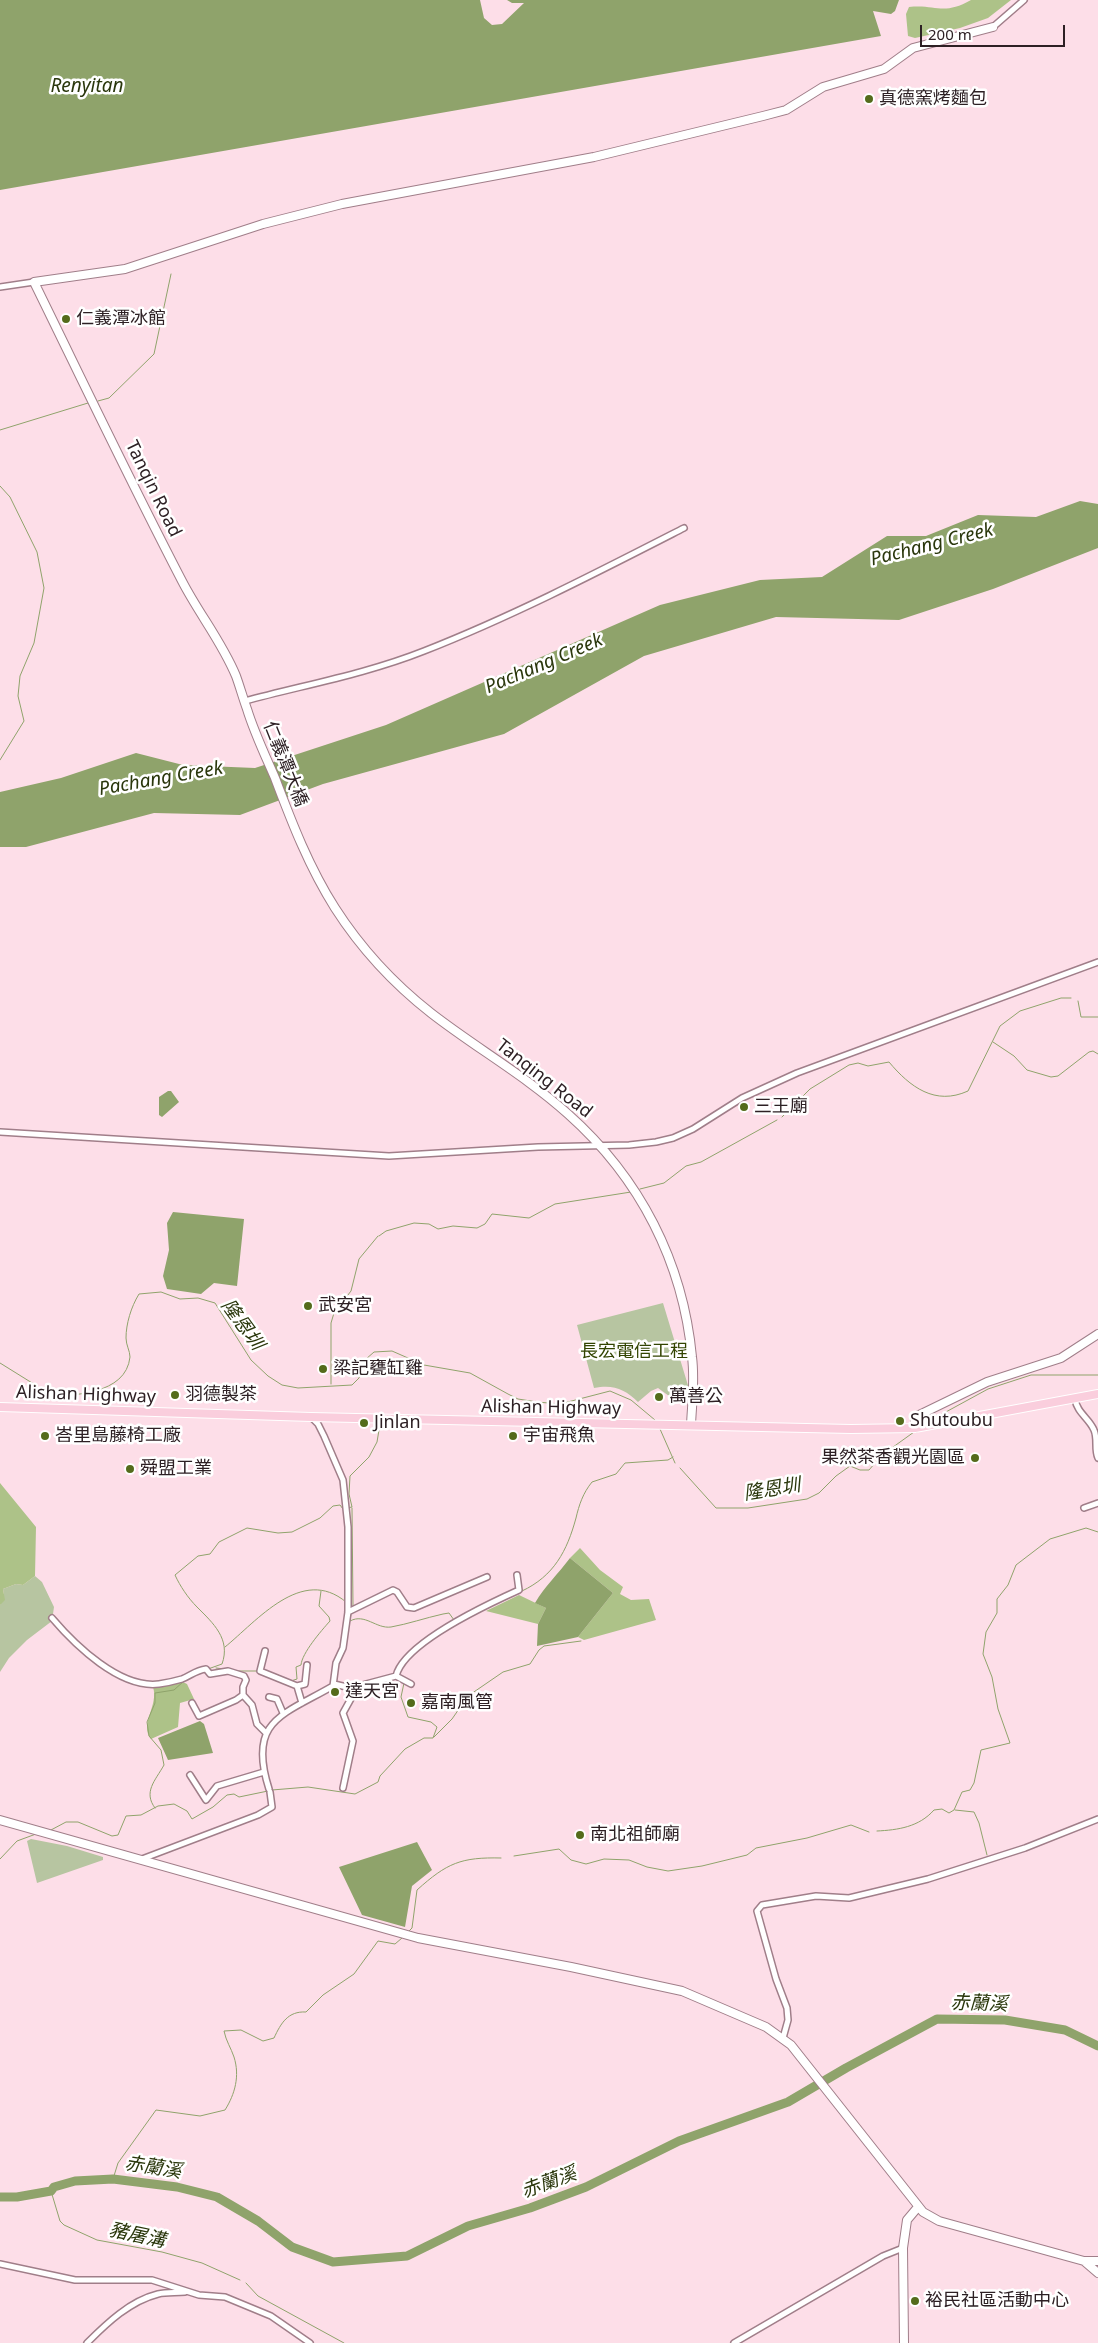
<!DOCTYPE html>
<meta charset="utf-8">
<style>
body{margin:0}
#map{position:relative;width:1098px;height:2343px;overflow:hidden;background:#fddee8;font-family:"Noto Sans",sans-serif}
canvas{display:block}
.scale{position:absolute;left:920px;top:25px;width:145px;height:22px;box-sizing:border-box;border:2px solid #2d2024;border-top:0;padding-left:6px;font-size:15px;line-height:18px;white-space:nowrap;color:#2d2024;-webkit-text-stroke:4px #fff;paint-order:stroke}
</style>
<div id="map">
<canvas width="1098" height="2343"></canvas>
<div class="scale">200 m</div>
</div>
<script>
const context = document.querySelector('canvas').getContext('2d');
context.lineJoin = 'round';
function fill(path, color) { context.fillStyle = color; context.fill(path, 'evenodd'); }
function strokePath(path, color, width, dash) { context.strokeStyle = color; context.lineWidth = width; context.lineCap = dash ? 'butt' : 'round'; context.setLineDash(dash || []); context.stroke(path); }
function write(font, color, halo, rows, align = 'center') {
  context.font = font + ' "Noto Sans","Noto Sans TC",sans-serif'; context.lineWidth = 5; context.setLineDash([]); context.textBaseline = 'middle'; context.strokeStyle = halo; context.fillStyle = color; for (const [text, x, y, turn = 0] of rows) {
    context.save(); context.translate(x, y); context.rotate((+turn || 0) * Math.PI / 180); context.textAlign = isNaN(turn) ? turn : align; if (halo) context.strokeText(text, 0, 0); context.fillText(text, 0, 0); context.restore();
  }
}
fill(new Path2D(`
 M663,1303L690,1392L679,1397L674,1394L669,1396L658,1388L651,1391L638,1402C625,1389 613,1384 594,1388L577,1325Z
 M35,1576L42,1582L54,1607L52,1621L27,1640L9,1658L0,1672V1605L4,1595L3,1589L16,1584L23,1585Z
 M31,1839L67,1846L103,1857V1860L37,1883L27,1841Z`), '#b7c5a1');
fill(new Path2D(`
 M971,0H1011L988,18L960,28L915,38L908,36L906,14L909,7C936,4 943,16 971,0Z
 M0,1483L36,1527L35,1576L23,1585L16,1584L3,1589L5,1600L0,1605Z
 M580,1548L600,1570L623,1587L620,1594L631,1600L649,1599L656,1620L584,1640L578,1637L613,1593L570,1558Z
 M519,1595L546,1608L538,1624L486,1611Z
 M181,1681L187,1684L194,1699L180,1703L178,1727L151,1739C139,1724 159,1706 153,1687Z`), '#adc288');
fill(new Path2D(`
 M0,0H480L484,18L492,25L502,24L524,3H512L507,0H899L895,11L891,14L873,11L881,36L0,190Z
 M1080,501L1098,504V548L993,589L899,620L776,617L644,656L504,734L323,784L240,815L154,813L26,847H0V792L61,778L136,753L183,765L255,768L386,725L660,605L760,580L822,577L887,536H926L978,515L1036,517Z
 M168,1091H171L179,1102L162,1117L159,1115V1097Z
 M173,1212L244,1219L237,1286L214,1283L201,1294L167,1289L163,1276L169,1250L167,1223Z
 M570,1558L613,1593L578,1637L537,1646L538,1624L546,1608L535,1603C545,1586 558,1574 570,1558Z
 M200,1721L204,1724L213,1753L168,1760L158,1738Z
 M417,1842L432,1870L412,1886L405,1927L362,1915L339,1867Z`), '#8fa36b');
strokePath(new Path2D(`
 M98,401L109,398L154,354L171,274
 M0,430L88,403
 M0,486L10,497L37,552L44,588L34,643L20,676L18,696L24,721L0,760
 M1078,1001L1081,1017H1098
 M993,1042L1014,1056L1027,1070L1051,1077L1058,1076L1089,1052L1093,1051L1098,1054
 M782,1117L810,1089L849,1065L858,1063L868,1066L889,1062C910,1087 935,1106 968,1091L1000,1026L1020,1011L1061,998H1071
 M640,1189L664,1183L686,1166L701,1162L777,1120
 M379,1236L386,1231L414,1223L429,1224L438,1229L453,1226L477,1228L485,1224L492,1214L529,1218L555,1204L631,1192
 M0,1363L37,1386L43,1396C72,1396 126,1395 130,1357C130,1351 126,1345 126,1338C126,1324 131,1307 139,1294L161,1292L180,1299L198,1298L215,1303L251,1360L268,1376L282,1385L298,1388L352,1385L359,1378L366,1359L374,1352L392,1351L424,1365L470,1373L508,1394L518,1399L537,1402L560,1404L610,1391L631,1400L655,1420
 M331,1384V1323L334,1313L351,1291L359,1259L378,1236
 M933,1419L988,1389L1031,1375H1098
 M660,1429L675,1463
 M680,1468L716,1508H748L807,1499L819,1493L836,1476L850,1466L860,1470H869L882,1455L914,1432
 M347,1508L352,1507L349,1494L350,1476L369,1457L377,1442L379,1430
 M352,1508L353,1607
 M522,1591C554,1576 567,1551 576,1518C579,1505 583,1493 592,1482L616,1474L625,1463L668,1460L673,1457
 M351,1613L350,1621C365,1613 376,1629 391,1627C408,1624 425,1618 443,1614L449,1613L454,1620
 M426,1644L435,1638
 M225,1647C257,1621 302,1565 346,1602
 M216,1668L224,1669
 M208,1669L222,1664C231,1639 213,1623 197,1607C188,1598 180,1586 175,1575L198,1556L210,1554L219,1542L247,1528L278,1533L292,1532L320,1518L333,1506L340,1505L343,1509
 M235,1671H259
 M265,1671L278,1675
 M291,1681L297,1679L296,1667L301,1665C302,1653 321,1631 330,1621L329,1617L319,1606L321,1591
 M434,1737L452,1719L468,1696L503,1672L530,1664L539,1650L544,1646L581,1641
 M272,1790L308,1787L355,1794L378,1782L380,1776L405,1749L424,1738H433L437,1727L431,1722L408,1717L401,1697L404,1683
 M155,1808C143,1792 155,1781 164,1765L161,1750L149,1736L147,1722L155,1703V1693L174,1690L184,1681
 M955,1810L974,1812L979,1823L987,1855
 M51,1830L66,1822H78L112,1836L118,1835L126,1816L141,1815L158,1806L174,1804L187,1811L192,1819L213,1807L227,1795L234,1794L239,1797L268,1791
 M877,1831C898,1830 919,1827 934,1810L942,1809L949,1813L954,1810L962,1792L970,1790L974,1783L981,1750L1010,1743L998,1709L992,1677L983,1654L986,1632L997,1613V1599L1008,1585L1016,1565L1050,1539L1086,1528L1098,1532
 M514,1856L559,1849L571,1860L586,1864L604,1859L629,1860L647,1867L668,1871L702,1866L747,1855L756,1848L807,1838L851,1825L869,1832
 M0,1859L17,1841L36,1834
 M409,1931L412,1928L417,1890C447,1863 461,1857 501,1858
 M113,2179L118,2163L156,2110L200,2116L225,2110C235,2094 240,2076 234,2057C231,2048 226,2041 224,2031L241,2030L263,2041L274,2038C281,2023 288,2011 306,2012L323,1995L354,1974L378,1941L395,1944L402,1938
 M51,2191L60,2221L64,2225L97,2240L162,2252L202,2263L240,2280
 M246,2283L258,2296L344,2343`), '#8fa36b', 1);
strokePath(new Path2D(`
 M0,2197H17L51,2191L54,2187L75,2181L113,2179L177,2187L217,2197L258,2221L292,2247L333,2262L407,2256L468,2226L530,2208L586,2187L679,2141L788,2102L846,2068L937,2019L1005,2020L1065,2030L1098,2046`), '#8fa36b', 9);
const street = new Path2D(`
 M993,27L1024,0
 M0,287L34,282
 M245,701C304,685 366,674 424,651C513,616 598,572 684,528
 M0,1132L389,1156L538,1147L629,1145L656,1142L673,1138L693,1129L742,1098L797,1073L1098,962
 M1075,1399C1077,1413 1089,1418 1094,1430C1098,1439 1094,1449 1098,1458
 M1084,1508L1098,1503
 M348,1612L393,1590L397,1592L407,1607L414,1608L487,1577
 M52,1618C75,1645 120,1689 159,1684C166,1683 175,1681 182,1679C190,1676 196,1670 206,1669L210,1674L228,1671L244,1676L246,1680L243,1687V1695L252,1705L257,1724L266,1733
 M265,1651L260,1671L297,1686L302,1703
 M396,1676C404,1643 488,1604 519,1590L517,1575
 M334,1684L351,1688L396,1676L411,1684
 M297,1686L305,1684L307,1665
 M269,1697L277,1699L283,1713
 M192,1703L199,1716L236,1700L243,1695
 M190,1775L206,1800L217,1786L264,1772
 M343,1788L353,1741L343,1713L353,1695L351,1688
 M269,1789C247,1720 283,1715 333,1686L336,1663L343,1648L348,1612V1527L343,1480L324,1436L318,1424L311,1417
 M142,1859L258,1815L272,1807L270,1792
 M783,2038L788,2020L787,2008L776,1979L757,1911L762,1905L816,1896L849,1898L928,1879L1025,1848L1098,1819
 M0,2264L75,2280H152L199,2295L225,2297L271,2316L310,2343
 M87,2343C107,2323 130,2301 158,2294C167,2292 176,2293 185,2292
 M734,2343L883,2256L903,2248`);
const secondary = new Path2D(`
 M691,1425C692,1403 695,1380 692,1357C683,1262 640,1178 568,1114C526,1076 476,1048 431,1013C394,984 360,947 335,908C309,867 292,823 275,778C265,755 254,732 247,709C243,698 240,687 236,676C222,642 199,614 182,581C131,483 83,382 34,282L125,269L263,224L342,204L594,157L763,116L786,110L823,87L884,69L913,48L993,27
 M915,1428V1417L987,1382L1061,1358L1098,1334
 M0,1820L418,1938L571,1967L682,1991L766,2027L791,2045L923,2212L939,2221L1084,2261L1098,2273
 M1084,2261H1098
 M904,2343L903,2248L907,2220L918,2207`);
const primary = new Path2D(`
 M0,1407L311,1417L851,1429L915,1428L1098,1394`);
strokePath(street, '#a07e89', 8);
strokePath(secondary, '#a07e89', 10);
strokePath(primary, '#fff', 10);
strokePath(street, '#fff', 5);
strokePath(secondary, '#fff', 8);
strokePath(primary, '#facedd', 8);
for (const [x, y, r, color] of [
 [869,99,5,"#546b1b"],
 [66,319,5,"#546b1b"],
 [744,1107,5,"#546b1b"],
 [308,1306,5,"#546b1b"],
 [323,1369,5,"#546b1b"],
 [175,1395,5,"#546b1b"],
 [659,1397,5,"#546b1b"],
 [900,1421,5,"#546b1b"],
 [364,1423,5,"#546b1b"],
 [45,1436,5,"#546b1b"],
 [513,1436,5,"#546b1b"],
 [975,1458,5,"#546b1b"],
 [130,1469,5,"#546b1b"],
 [335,1692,5,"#546b1b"],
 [411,1703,5,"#546b1b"],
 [580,1835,5,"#546b1b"],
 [915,2301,5,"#546b1b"]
]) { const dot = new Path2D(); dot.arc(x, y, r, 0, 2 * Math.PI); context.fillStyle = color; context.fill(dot); strokePath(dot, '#fff', 2); }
write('18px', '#2d2024', '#fff', [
 ["真德窯烤麵包",879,99],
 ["仁義潭冰館",76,319],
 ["三王廟",754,1107],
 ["武安宮",318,1306],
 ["梁記甕缸雞",333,1369],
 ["羽德製茶",185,1395],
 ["萬善公",669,1397],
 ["Shutoubu",910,1421],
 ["Jinlan",374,1423],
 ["峇里島藤椅工廠",55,1436],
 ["宇宙飛魚",523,1436],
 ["果然茶香觀光園區",965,1458,"right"],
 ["舜盟工業",140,1469],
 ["達天宮",345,1692],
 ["嘉南風管",421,1703],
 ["南北祖師廟",590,1835],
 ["裕民社區活動中心",925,2301]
], 'left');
write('18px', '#2d2024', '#fff', [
 ["Tanqin Road",153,489,64],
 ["仁義潭大橋",285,764,68],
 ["Tanqing Road",544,1079,38],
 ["Alishan Highway",86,1395,2],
 ["Alishan Highway",551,1408,1]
]);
write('18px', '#324401', '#fff', [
 ["長宏電信工程",634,1352]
]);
write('italic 19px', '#2a370c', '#fff', [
 ["Renyitan",87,87],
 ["Pachang Creek",932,545,-14],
 ["Pachang Creek",544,664,-23],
 ["Pachang Creek",161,779,-10],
 ["隆恩圳",242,1325,54],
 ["隆恩圳",772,1490,-9],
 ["赤蘭溪",979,2004,2],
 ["赤蘭溪",153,2168,9],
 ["赤蘭溪",549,2183,-20],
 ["豬屠溝",137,2236,12]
]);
</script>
